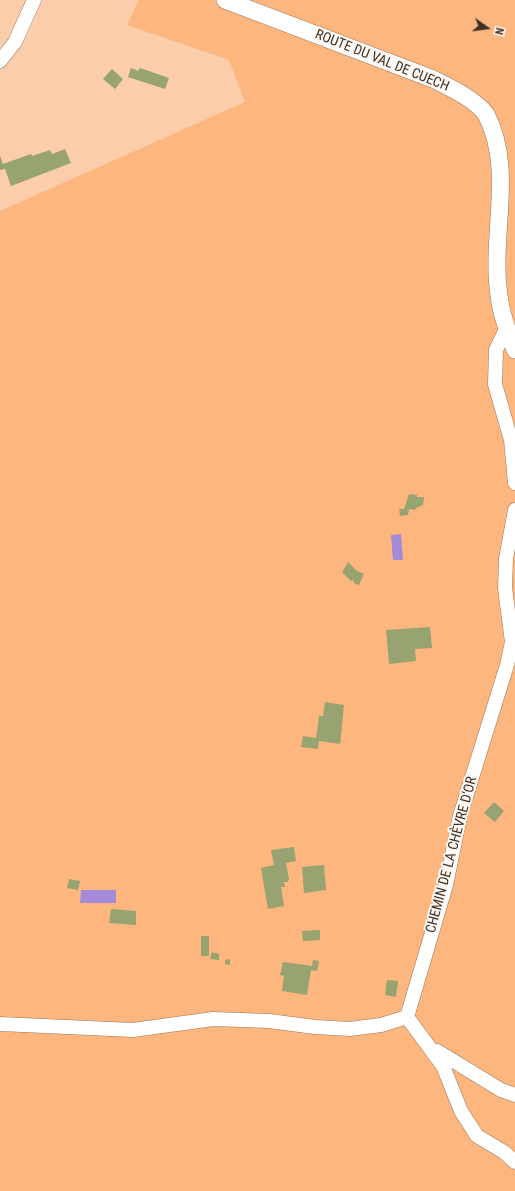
<!DOCTYPE html>
<meta charset="utf-8">
<style>
body{margin:0}
#map{position:relative;width:515px;height:1191px;overflow:hidden;background:#fbcdab;font-family:"Roboto Condensed",sans-serif}
canvas{display:block}
.north{position:absolute;left:467px;top:8px;width:40px;height:40px;-webkit-text-stroke:3px #fcf8f4;paint-order:stroke;rotate:104deg;font-size:11px;font-weight:700;line-height:16px;text-align:center;color:#423022}
.north::after{content:'';display:block;margin:auto;width:14px;height:18px;background:#423022;clip-path:polygon(50% 0,100% 100%,50% 72%,0 100%)}
</style>
<div id="map">
<canvas width="515" height="1191"></canvas>
<div class="north">N</div>
</div>
<script>
const context = document.querySelector('canvas').getContext('2d');
context.lineJoin = 'round';
function fill(path, color) { context.fillStyle = color; context.fill(path, 'evenodd'); }
function strokePath(path, color, width, dash) { context.strokeStyle = color; context.lineWidth = width; context.lineCap = dash ? 'butt' : 'round'; context.setLineDash(dash || []); context.stroke(path); }
function write(font, color, halo, rows, align = 'center') {
  context.font = font + ' "Roboto Condensed",sans-serif'; context.lineWidth = 4; context.setLineDash([]); context.textBaseline = 'middle'; context.strokeStyle = halo; context.fillStyle = color; for (const [text, x, y, turn = 0] of rows) {
    context.save(); context.translate(x, y); context.rotate((+turn || 0) * Math.PI / 180); context.textAlign = isNaN(turn) ? turn : align; if (halo) context.strokeText(text, 0, 0); context.fillText(text, 0, 0); context.restore();
  }
}
fill(new Path2D(`
 M139,0H515V1191H0V211L245,102L229,60L127,25Z`), '#fcb67e');
fill(new Path2D(`
 M401,534L403,560H393L391,535Z
 M81,890H116V903H80Z`), '#a58ada');
fill(new Path2D(`
 M131,68L138,71L140,68L169,78L165,89L128,77Z
 M112,69L123,79L115,89L103,79Z
 M65,149L71,163L11,186L5,169L0,170V156L3,164L31,154L32,156L50,150L52,154Z
 M409,494L417,495V497H424L423,505L416,508L415,510L409,509L408,515L400,516L399,509H404Z
 M348,562L357,571L364,574L359,585L354,583L353,580L351,581L342,572Z
 M430,627L432,648L415,649L416,661L389,664L386,630Z
 M325,702L344,705L340,744L319,741L318,749L301,747L303,736L316,738L319,716H323Z
 M494,802L504,811L495,822L484,813Z
 M294,847L296,861L286,863L289,879L288,882H284L285,887H281L284,906L268,909L261,868L274,865L271,850Z
 M324,865L326,890L304,893L302,867Z
 M69,879L80,881L78,890L67,888Z
 M111,909L136,911V925L109,923Z
 M320,930V940L303,941L302,931Z
 M201,936H209V956H201Z
 M212,952L219,954V960L210,959Z
 M230,959V965L225,964V960Z
 M313,960L319,961L317,971L311,970L307,995L282,991L284,976L280,975L283,962L312,966Z
 M387,980L398,981L396,997L385,995Z`), '#97a371');
const minor = new Path2D(`
 M0,61L15,42L34,0
 M506,329L496,350L495,384L511,440L515,483
 M515,510L506,559L505,588L512,642L507,665L460,816L446,885L407,1017L443,1066L461,1111L477,1136L504,1152L515,1162
 M0,1024L133,1030L213,1019L269,1021L315,1027L350,1029L381,1025L407,1017
 M434,1052L437,1051L501,1090L515,1095`);
const tertiary = new Path2D(`
 M225,0L433,79C451,88 473,98 486,114C515,170 490,234 499,295C501,314 508,332 515,350`);
strokePath(minor, '#9f7656', 15);
strokePath(tertiary, '#9f7656', 18);
strokePath(minor, '#fff', 14);
strokePath(tertiary, '#fff', 17);
write('14px', '#423022', '#fcf8f4', [
 ["ROUTE DU VAL DE CUECH",382,61,22],
 ["CHEMIN DE LA CHÈVRE D'OR",452,855,-75]
]);
</script>
